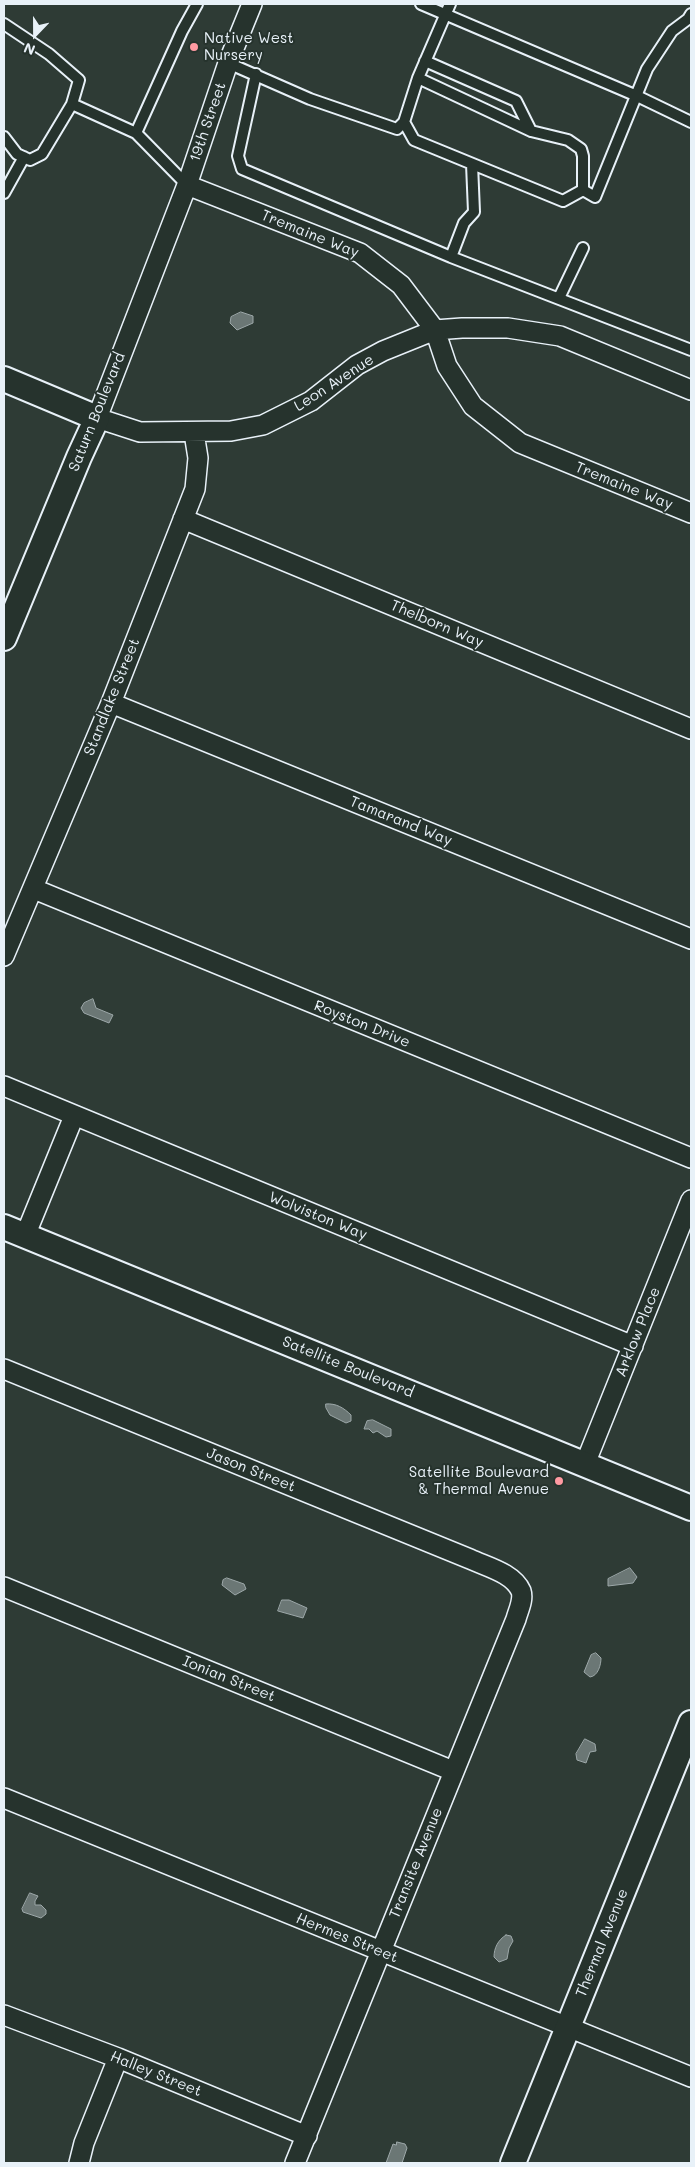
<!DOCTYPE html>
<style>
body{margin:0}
#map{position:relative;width:695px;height:2167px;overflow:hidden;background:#2e3b35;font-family:Mali,sans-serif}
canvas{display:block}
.frame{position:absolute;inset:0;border:5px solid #e8f1f8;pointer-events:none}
.north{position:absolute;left:10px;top:10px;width:50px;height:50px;-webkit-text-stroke:4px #26332d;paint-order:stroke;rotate:202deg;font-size:14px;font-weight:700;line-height:20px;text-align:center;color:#e8f1f8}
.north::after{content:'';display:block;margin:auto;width:18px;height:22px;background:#e8f1f8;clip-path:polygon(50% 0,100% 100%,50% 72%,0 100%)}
</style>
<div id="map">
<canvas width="695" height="2167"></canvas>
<div class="frame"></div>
<div class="north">N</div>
</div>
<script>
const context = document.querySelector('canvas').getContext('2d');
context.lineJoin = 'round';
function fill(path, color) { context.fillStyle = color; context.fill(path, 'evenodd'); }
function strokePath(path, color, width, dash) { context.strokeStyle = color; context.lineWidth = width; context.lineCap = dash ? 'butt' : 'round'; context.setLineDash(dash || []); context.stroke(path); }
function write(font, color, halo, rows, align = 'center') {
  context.font = font + ' Mali,sans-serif'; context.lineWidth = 4; context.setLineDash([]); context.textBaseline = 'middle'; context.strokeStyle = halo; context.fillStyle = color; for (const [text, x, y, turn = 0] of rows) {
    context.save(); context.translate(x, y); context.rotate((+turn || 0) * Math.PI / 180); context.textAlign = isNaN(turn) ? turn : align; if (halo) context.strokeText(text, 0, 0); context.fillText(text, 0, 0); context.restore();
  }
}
const water = new Path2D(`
 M241,312L253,316V323L237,330L230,323L231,317Z
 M93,999L96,1008L113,1015L109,1023L84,1013L81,1008L84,1003Z
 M326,1404C336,1403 344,1408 351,1415V1421L346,1423L330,1415L326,1408Z
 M373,1420L391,1429V1436L386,1437L377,1431L373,1433L369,1429H364L367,1421Z
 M630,1568L637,1577L633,1583L608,1586V1579Z
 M227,1578L244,1584L246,1589L235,1595L222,1585L223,1580Z
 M282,1600H289L307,1608L303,1618L278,1611Z
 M596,1653L601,1658C601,1665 598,1676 590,1677L584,1672L591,1655Z
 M585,1739L595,1744L596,1751L590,1752L586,1763L577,1760L576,1754Z
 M30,1893L38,1896L35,1901V1905H41L46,1910V1914L41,1918L23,1912L22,1909Z
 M506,1935L511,1936L513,1941L509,1948L507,1959L499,1962L494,1957C494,1948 498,1940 506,1935Z
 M397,2142L405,2144L407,2148L402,2163H386L393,2144L396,2145Z`);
fill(water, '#6b7775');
strokePath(water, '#9da8a9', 1);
const service = new Path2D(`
 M421,4L637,96L691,122
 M4,24L49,54L79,80L72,104L136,133
 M425,61L516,101L531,131
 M228,63L310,99L397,129L404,122L418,78L450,4
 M256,74L238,156L242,169L451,257L691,350
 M418,78L531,131L568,140L581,149L583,156V190
 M404,122L414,140L563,201L583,190L595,197L647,69L672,31L688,19L691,14
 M4,137L17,154L30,160L42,154L72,104
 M187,185L136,133L182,31L197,4
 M4,193L24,157
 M451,257L464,223L474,212L472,164
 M559,298L583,248`);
const minor = new Path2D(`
 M252,4L228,63L187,185L97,418L140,432L231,431L263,425L311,401L357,365L383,351L435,330L462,328H508L560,336L691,390
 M187,185L360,253L401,285L435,330L447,366L473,406L520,443L691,513
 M183,519L691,729
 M111,703L691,939
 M34,889L691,1158
 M4,956L111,703L195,489L198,458L194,433
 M4,1086L633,1346
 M25,1236L74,1116
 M4,1369L470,1559C487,1567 513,1573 521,1591C524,1600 518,1611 516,1619L295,2163
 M585,1464L691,1200
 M4,1587L453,1771
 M4,1798L691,2077
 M4,2015L118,2058L307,2136
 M79,2163L84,2143L118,2058`);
const tertiary = new Path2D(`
 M4,379L97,418L79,457L4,638
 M4,1227L691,1508
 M513,2163L691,1723`);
strokePath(service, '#e8f1f8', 14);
strokePath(minor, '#e8f1f8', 22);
strokePath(tertiary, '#e8f1f8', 28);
strokePath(service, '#26332d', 10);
strokePath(minor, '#26332d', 19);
strokePath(tertiary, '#26332d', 24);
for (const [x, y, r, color] of [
 [194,47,5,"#ff9aa2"],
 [559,1481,5,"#ff9aa2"]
]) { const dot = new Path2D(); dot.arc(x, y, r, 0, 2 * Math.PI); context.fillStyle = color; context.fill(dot); strokePath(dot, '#26332d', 2); }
write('15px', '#e8f1f8', '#26332d', [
 ["Native West",204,38],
 ["Nursery",204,55],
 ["Satellite Boulevard",549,1472,"right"],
 ["& Thermal Avenue",549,1489,"right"]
], 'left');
write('15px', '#e8f1f8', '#26332d', [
 ["19th Street",208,122,-71],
 ["Tremaine Way",310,234,22],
 ["Leon Avenue",334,383,-33],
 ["Saturn Boulevard",97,412,-68],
 ["Tremaine Way",624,486,22],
 ["Thelborn Way",437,624,23],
 ["Standlake Street",112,697,-68],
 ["Tamarand Way",401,821,22],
 ["Royston Drive",362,1024,22],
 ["Wolviston Way",318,1216,22],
 ["Arklow Place",638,1332,-68],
 ["Satellite Boulevard",348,1367,22],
 ["Jason Street",251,1470,22],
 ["Ionian Street",229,1679,22],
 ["Transite Avenue",416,1863,-68],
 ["Hermes Street",347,1938,22],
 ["Thermal Avenue",602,1943,-68],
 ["Halley Street",156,2074,22]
]);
</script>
